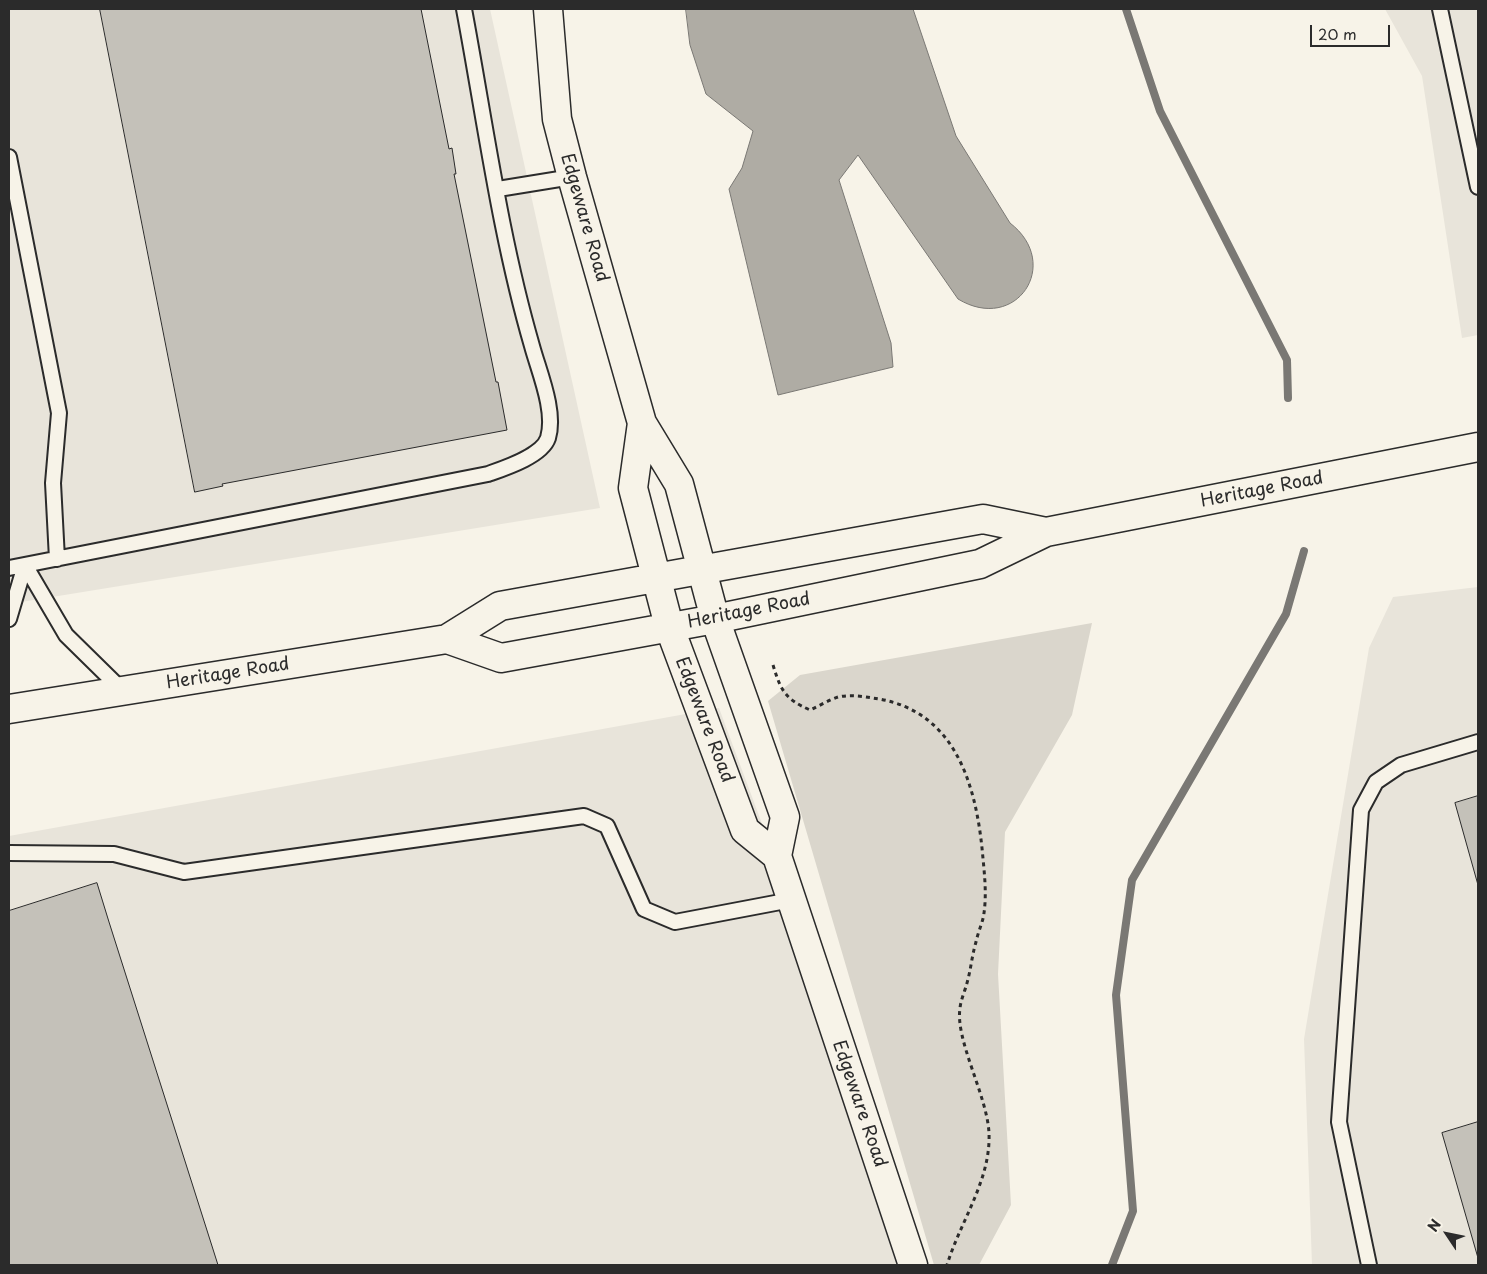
<!DOCTYPE html>
<style>
body{margin:0}
#map{position:relative;width:1487px;height:1274px;overflow:hidden;background:#f7f3e8;font-family:"Playpen Sans",sans-serif}
canvas{display:block}
.frame{position:absolute;inset:0;border:10px solid #2b2b2b;pointer-events:none}
.north{position:absolute;left:1422px;top:1209px;width:50px;height:50px;-webkit-text-stroke:4px #f7f3e8;paint-order:stroke;rotate:304deg;font-size:14px;font-weight:700;line-height:20px;text-align:center;color:#2b2b2b}
.north::after{content:'';display:block;margin:auto;width:18px;height:22px;background:#2b2b2b;clip-path:polygon(50% 0,100% 100%,50% 72%,0 100%)}
.scale{position:absolute;left:1310px;top:25px;width:80px;height:22px;box-sizing:border-box;border:2px solid #2b2b2b;border-top:0;padding-left:6px;font-size:15px;line-height:18px;white-space:nowrap;color:#2b2b2b;-webkit-text-stroke:4px #f7f3e8;paint-order:stroke}
</style>
<div id="map">
<canvas width="1487" height="1274"></canvas>
<div class="frame"></div>
<div class="north">N</div>
<div class="scale">20 m</div>
</div>
<script>
const context = document.querySelector('canvas').getContext('2d');
context.lineJoin = 'round';
function fill(path, color) { context.fillStyle = color; context.fill(path, 'evenodd'); }
function strokePath(path, color, width, dash) { context.strokeStyle = color; context.lineWidth = width; context.lineCap = dash ? 'butt' : 'round'; context.setLineDash(dash || []); context.stroke(path); }
function write(font, color, halo, rows, align = 'center') {
  context.font = font + ' "Playpen Sans",sans-serif'; context.lineWidth = 4; context.setLineDash([]); context.textBaseline = 'middle'; context.strokeStyle = halo; context.fillStyle = color; for (const [text, x, y, turn = 0] of rows) {
    context.save(); context.translate(x, y); context.rotate((+turn || 0) * Math.PI / 180); context.textAlign = isNaN(turn) ? turn : align; if (halo) context.strokeText(text, 0, 0); context.fillText(text, 0, 0); context.restore();
  }
}
fill(new Path2D(`
 M9,9H490L600,508L9,604Z
 M1385,9H1478V335L1462,338L1422,76Z
 M1478,587V1265H1312L1304,1039L1369,648L1393,597Z
 M719,708L926,1265H9V836Z`), '#e8e4da');
fill(new Path2D(`
 M1092,623L1072,715L1005,832L998,974L1011,1205L979,1265H934L768,701L800,675Z`), '#dad6cc');
const water = new Path2D(`
 M686,9H913L956,136L1010,223C1063,264 1016,334 958,299L858,155L839,180L891,343L893,367L778,395L729,189L742,168L753,131L706,94L690,45Z`);
fill(water, '#afaca4');
strokePath(water, '#7a7874', 1);
strokePath(new Path2D(`
 M1126,9L1160,111L1287,360L1288,398
 M1112,1265L1133,1211L1116,995L1132,880L1286,614L1304,551`), '#7a7874', 8);
const building = new Path2D(`
 M100,9H421L449,149L452,148L456,174H454L496,382H498L507,430L222,484L223,486L195,492Z
 M1478,796V885L1455,803Z
 M97,883L109,922L218,1265H9V911Z
 M1478,1122V1258L1442,1133Z`);
fill(building, '#c4c1b9');
strokePath(building, '#2b2b2b', 1);
const lane = new Path2D(`
 M1440,9L1478,187
 M9,157L59,413L53,483L57,559
 M498,189L572,177
 M25,565L66,635L123,691
 M9,568L488,474C505,468 542,456 548,438C556,411 539,372 532,346C500,236 485,121 464,9
 M9,619L25,565
 M9,853L114,854L184,872L584,816L607,826L644,909L675,922L791,900
 M1369,1265L1339,1122L1361,810L1376,782L1401,765L1478,742`);
const street = new Path2D(`
 M715,619L785,817L777,856L913,1265
 M669,626L745,830L777,856`);
const secondary = new Path2D(`
 M548,9L557,119L572,177L642,423L679,484L715,619
 M642,423L633,488L669,626
 M447,639L501,658L715,619L980,564L1046,532L1478,447
 M9,709L447,639L500,606L983,519L1046,532`);
strokePath(lane, '#2b2b2b', 18);
strokePath(street, '#2b2b2b', 31);
strokePath(secondary, '#2b2b2b', 31);
strokePath(new Path2D(`
 M773,665C781,691 785,699 810,710C819,706 829,700 838,697C852,694 866,697 879,699C954,712 975,782 982,848C984,870 987,892 984,913C983,922 978,932 976,942C972,955 971,969 967,983C965,991 961,999 960,1008C955,1040 987,1095 989,1133C991,1180 960,1222 947,1265`), '#2b2b2b', 3, [4, 4]);
strokePath(lane, '#f7f3e8', 14);
strokePath(street, '#f7f3e8', 28);
strokePath(secondary, '#f7f3e8', 28);
write('18px', '#2b2b2b', '#f7f3e8', [
 ["Edgeware Road",584,218,74],
 ["Heritage Road",1262,490,-11],
 ["Heritage Road",749,611,-11],
 ["Heritage Road",228,674,-9],
 ["Edgeware Road",704,720,69],
 ["Edgeware Road",859,1104,71]
]);
</script>
